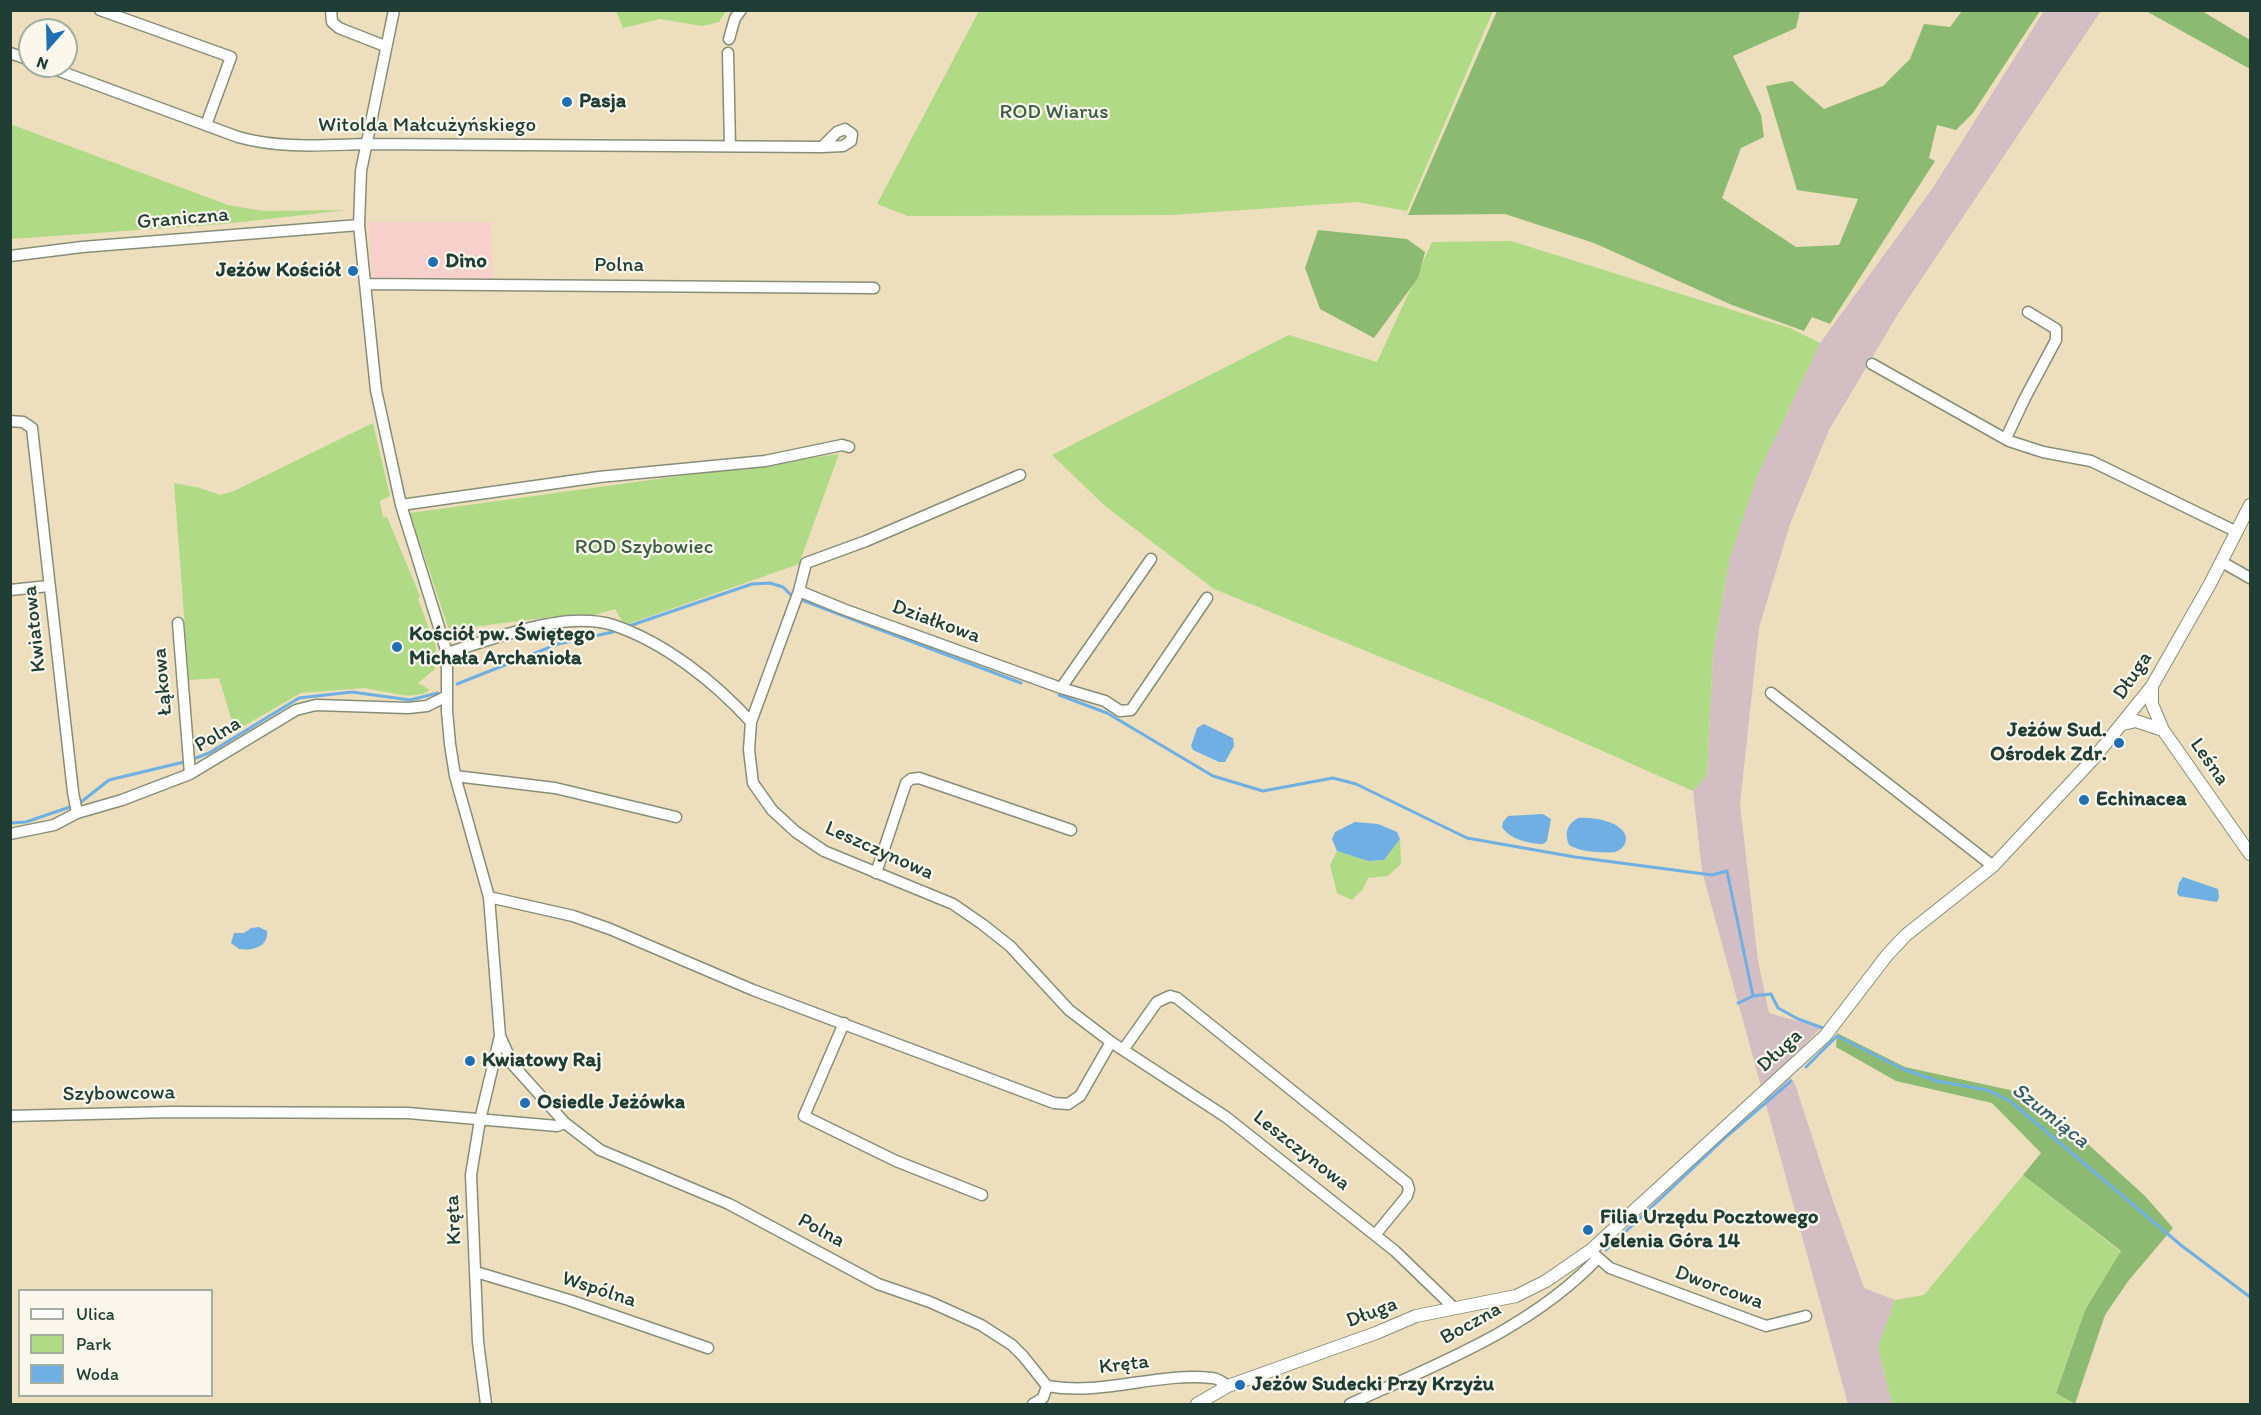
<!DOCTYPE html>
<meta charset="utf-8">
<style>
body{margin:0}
#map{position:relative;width:2261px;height:1415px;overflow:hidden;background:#eddfbd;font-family:Itim,sans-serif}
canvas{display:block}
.frame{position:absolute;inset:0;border:12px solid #1f3d34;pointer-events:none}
.legend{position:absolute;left:18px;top:1289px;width:195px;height:108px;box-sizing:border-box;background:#fbf7ec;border:2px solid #a3ada2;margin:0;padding:8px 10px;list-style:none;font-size:18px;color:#1f3d34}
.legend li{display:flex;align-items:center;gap:12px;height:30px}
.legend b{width:30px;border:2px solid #a3ada2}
.north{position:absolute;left:18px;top:18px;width:60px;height:60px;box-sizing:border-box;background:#fbf7ec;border:2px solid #a3ada2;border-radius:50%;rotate:200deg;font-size:16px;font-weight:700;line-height:24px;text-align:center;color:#1f3d34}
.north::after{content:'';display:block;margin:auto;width:21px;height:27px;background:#1f6fb2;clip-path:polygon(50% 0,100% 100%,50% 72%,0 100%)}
</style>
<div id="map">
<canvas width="2261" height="1415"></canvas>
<div class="frame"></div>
<ul class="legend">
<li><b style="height:8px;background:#fff"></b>Ulica</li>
<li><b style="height:16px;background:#b0da86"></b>Park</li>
<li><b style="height:16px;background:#70afe3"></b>Woda</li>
</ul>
<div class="north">N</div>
</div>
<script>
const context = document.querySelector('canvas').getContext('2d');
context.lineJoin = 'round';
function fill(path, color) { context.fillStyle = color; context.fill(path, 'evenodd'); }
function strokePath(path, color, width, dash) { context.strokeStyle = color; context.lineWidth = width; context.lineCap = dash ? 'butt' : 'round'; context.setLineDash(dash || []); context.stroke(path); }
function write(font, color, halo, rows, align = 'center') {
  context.font = font + ' Itim,sans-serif'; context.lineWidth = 4.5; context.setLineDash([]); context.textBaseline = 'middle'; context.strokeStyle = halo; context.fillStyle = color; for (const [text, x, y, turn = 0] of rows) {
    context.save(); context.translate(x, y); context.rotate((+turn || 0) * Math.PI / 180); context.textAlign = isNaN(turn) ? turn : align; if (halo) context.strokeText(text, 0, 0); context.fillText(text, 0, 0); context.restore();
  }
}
fill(new Path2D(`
 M369,222H491L493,281H377L371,277Z`), '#f7d0cc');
fill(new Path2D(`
 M2044,11H2101L1898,314L1829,430L1790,524L1759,628L1740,804L1758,961L1769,1013L1821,1028L1782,1067L1795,1084L1831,1195L1864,1288L1895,1300L1878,1347L1892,1404H1848L1702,871L1693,791L1707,775L1713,653L1730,557L1757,476L1820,343L1932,189Z`), '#d2bec3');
fill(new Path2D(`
 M616,11H726L719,22L702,26L660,19L623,28Z
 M979,11V10L1493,11L1407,211L1357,202L1172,215L935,216H908L877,204Z
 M10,124L228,205L264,211L347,210L224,224L11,239Z
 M1511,241L1790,328L1820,343L1757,476L1730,557L1713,653L1707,775L1693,791L1496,704L1214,589L1105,506L1052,455L1289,335L1377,362L1432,242Z
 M373,423L390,496L380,501L383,517H387L420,596L418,599L436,647L435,669L418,683L430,690L423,694L408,696L364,688L301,693L235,731L219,678L189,680L174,483L200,488L220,495L234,491Z
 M839,454L799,564L628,624L622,621L615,609L591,616L582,614L558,616L449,630L410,513Z
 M1400,839L1401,864L1388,876L1368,878L1363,889L1352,900L1337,893L1330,865L1337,851L1368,861L1384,860Z
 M2023,1175L2121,1252L2085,1310L2056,1392L2074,1404H1892L1878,1347L1895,1300L1924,1295Z`), '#b0da86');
fill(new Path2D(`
 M1497,11H1800L1796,28L1733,56L1761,115L1764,137L1741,148L1722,198L1796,247L1839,245L1858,199L1797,190L1766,86L1792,81L1824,109L1883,86L1910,59L1924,24L1950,27L1962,11H2040L1973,113L1956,130L1937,125L1929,158L1935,161L1830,324L1812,317L1804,331L1732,305L1594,243L1505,214L1408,215Z
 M2146,11H2202L2250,40V69Z
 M1318,230L1407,239L1425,252L1418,278L1374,338L1320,309L1305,268Z
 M1837,1033L1905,1067L2019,1092L2079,1136L2145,1196L2173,1228L2129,1280L2105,1315L2075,1404L2056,1393L2085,1310L2121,1251L2023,1175L2041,1153L1992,1103L1896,1081L1836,1047Z`), '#8cba73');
fill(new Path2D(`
 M1204,724L1233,738L1234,746L1225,762H1219L1193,750L1191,746L1197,728Z
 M1543,814L1551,819L1547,841L1543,844C1530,844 1509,839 1502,827L1503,822L1508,816Z
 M1578,818C1591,817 1613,820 1622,830C1630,838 1625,849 1615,852C1609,853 1602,852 1596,852C1586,851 1578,850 1569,845C1564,833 1567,824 1578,818Z
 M1355,822L1378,824L1397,832L1400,839L1384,860L1368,861L1337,851L1332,839L1335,832Z
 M2183,877L2218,889L2219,897L2217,902L2179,896L2177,893L2179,883Z
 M259,927L267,931C269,947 252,951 239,949L231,943L234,933H244L251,928Z`), '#70afe3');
strokePath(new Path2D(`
 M799,599L1021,683
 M629,626L752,584L770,583L783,587L793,597
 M457,684L558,644L613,632
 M1059,695L1107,713L1213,776L1263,791L1333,778L1356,784L1467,838L1575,857L1712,875L1727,871L1753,996
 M196,758L209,753L299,698L352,692L410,700L438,693
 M81,802L109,780L184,762
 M10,823L26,822L70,807
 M1738,1003L1753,996L1771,994L1778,1008L1798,1019L1823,1028
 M1806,1067L1837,1036L1903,1069L1937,1081L1987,1090L2010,1101L2182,1246L2250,1297
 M1606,1250L1727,1136L1791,1081`), '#70afe3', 3);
const minor = new Path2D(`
 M100,10L231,57L206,125
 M331,10L332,22L339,28L385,46
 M394,10L361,171L359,225L376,390L401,505L447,653V711L450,744L455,776L489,897L500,1036L513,1065L565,1123L600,1150L729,1204L878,1284L930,1302L981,1325L1012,1345L1023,1356L1047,1386
 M729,39L735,18L741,10
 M10,53L30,60
 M728,53L730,146
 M46,66L238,137C281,149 323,145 366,144L822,147L843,146L851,141L852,134L845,129L837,132L822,147
 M10,256L82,247L359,225
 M365,284L874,288
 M1872,364L2009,441L2043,452L2091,461L2237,532
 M10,421L23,422L32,428L73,792L77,813
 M2006,438L2025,398L2056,340V329L2028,312
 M401,505L599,477L765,461L842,445L849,447
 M2222,562L2250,578
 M10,590L49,586
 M799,591L843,609L1061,688L1151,559
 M178,623L190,774
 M447,653C480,643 514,630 549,624C568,620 594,619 613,625C664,642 715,682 751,722L749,750L753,783L772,810L796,832L824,851L953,904L982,924L1010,946L1069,1010L1111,1042L1226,1117L1395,1251L1454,1308
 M1061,688L1105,701L1120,711L1131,710L1207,598
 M1771,693L1993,866
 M751,722L799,591L806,563L866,541L1020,475
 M455,776L555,788L676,817
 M10,834L54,825L77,813L122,800L190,774L296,710L316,705L408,708L427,706L447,696
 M876,873L906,783L911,779L919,778L1071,830
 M489,897L573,916L610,929L753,990L1054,1103L1068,1104L1080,1096L1111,1042
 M844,1023L804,1116L896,1161L982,1195
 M1123,1050L1157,1002L1170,996L1177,998L1407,1183L1409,1189L1407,1196L1375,1235
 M10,1116L170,1112L408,1113L557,1126L565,1123
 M1595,1255L1610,1268L1766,1326L1806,1316
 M476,1272L569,1300L708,1348
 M1047,1386C1103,1396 1157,1372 1212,1378C1218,1378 1223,1383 1228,1386
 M486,1404L478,1342L471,1175L480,1120L500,1036
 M1033,1404L1043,1398L1047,1386
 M1350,1404C1437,1364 1531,1329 1598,1258`);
const tertiary = new Path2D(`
 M2152,686V704L2163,730L2250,854
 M2123,724L2136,721L2163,730
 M1197,1404L1228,1386L1376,1333L1416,1316L1516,1296L1546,1281L1591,1250L1825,1036L1888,954L1906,935L1993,866L2094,758L2152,686L2210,584L2250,505`);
strokePath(minor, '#868e78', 13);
strokePath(tertiary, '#868e78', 14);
strokePath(minor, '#fff', 10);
strokePath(tertiary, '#fff', 12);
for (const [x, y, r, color] of [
 [567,102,6,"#1f6fb2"],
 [433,262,6,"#1f6fb2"],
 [353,271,6,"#1f6fb2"],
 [397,647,6,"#1f6fb2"],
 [2119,743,6,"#1f6fb2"],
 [2084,800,6,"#1f6fb2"],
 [470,1061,6,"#1f6fb2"],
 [525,1103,6,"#1f6fb2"],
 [1588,1230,6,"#1f6fb2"],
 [1240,1385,6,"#1f6fb2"]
]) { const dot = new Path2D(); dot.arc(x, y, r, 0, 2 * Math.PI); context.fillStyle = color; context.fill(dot); strokePath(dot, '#fbf7ec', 2); }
write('bold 21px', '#1f3d34', '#fbf7ec', [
 ["Pasja",579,102],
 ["Dino",445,262],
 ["Jeżów Kościół",341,271,"right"],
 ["Kościół pw. Świętego",409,635],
 ["Michała Archanioła",409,659],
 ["Jeżów Sud.",2107,731,"right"],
 ["Ośrodek Zdr.",2107,755,"right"],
 ["Echinacea",2096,800],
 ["Kwiatowy Raj",482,1061],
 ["Osiedle Jeżówka",537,1103],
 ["Filia Urzędu Pocztowego",1600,1218],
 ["Jelenia Góra 14",1600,1242],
 ["Jeżów Sudecki Przy Krzyżu",1252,1385]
], 'left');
write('21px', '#3c5c44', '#fbf7ec', [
 ["ROD Wiarus",1054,113],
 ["ROD Szybowiec",644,548]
]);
write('21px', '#1f3d34', '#fbf7ec', [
 ["Witolda Małcużyńskiego",427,126],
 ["Graniczna",183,219,-5],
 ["Polna",619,266],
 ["Działkowa",936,622,20],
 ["Kwiatowa",35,629,-96],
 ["Długa",2133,676,-56],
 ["Łąkowa",163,682,-95],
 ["Polna",218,735,-31],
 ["Leśna",2209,762,55],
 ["Leszczynowa",879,851,24],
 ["Długa",1780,1051,-43],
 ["Szybowcowa",119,1094,-1],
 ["Leszczynowa",1301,1151,38],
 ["Kręta",454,1220,-93],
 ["Polna",821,1231,28],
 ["Dworcowa",1719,1288,20],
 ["Wspólna",599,1290,18],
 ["Długa",1372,1313,-21],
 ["Boczna",1471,1324,-29],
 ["Kręta",1124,1365,-7]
]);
write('italic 22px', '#375f69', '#fbf7ec', [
 ["Szumiąca",2050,1116,38]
]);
</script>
